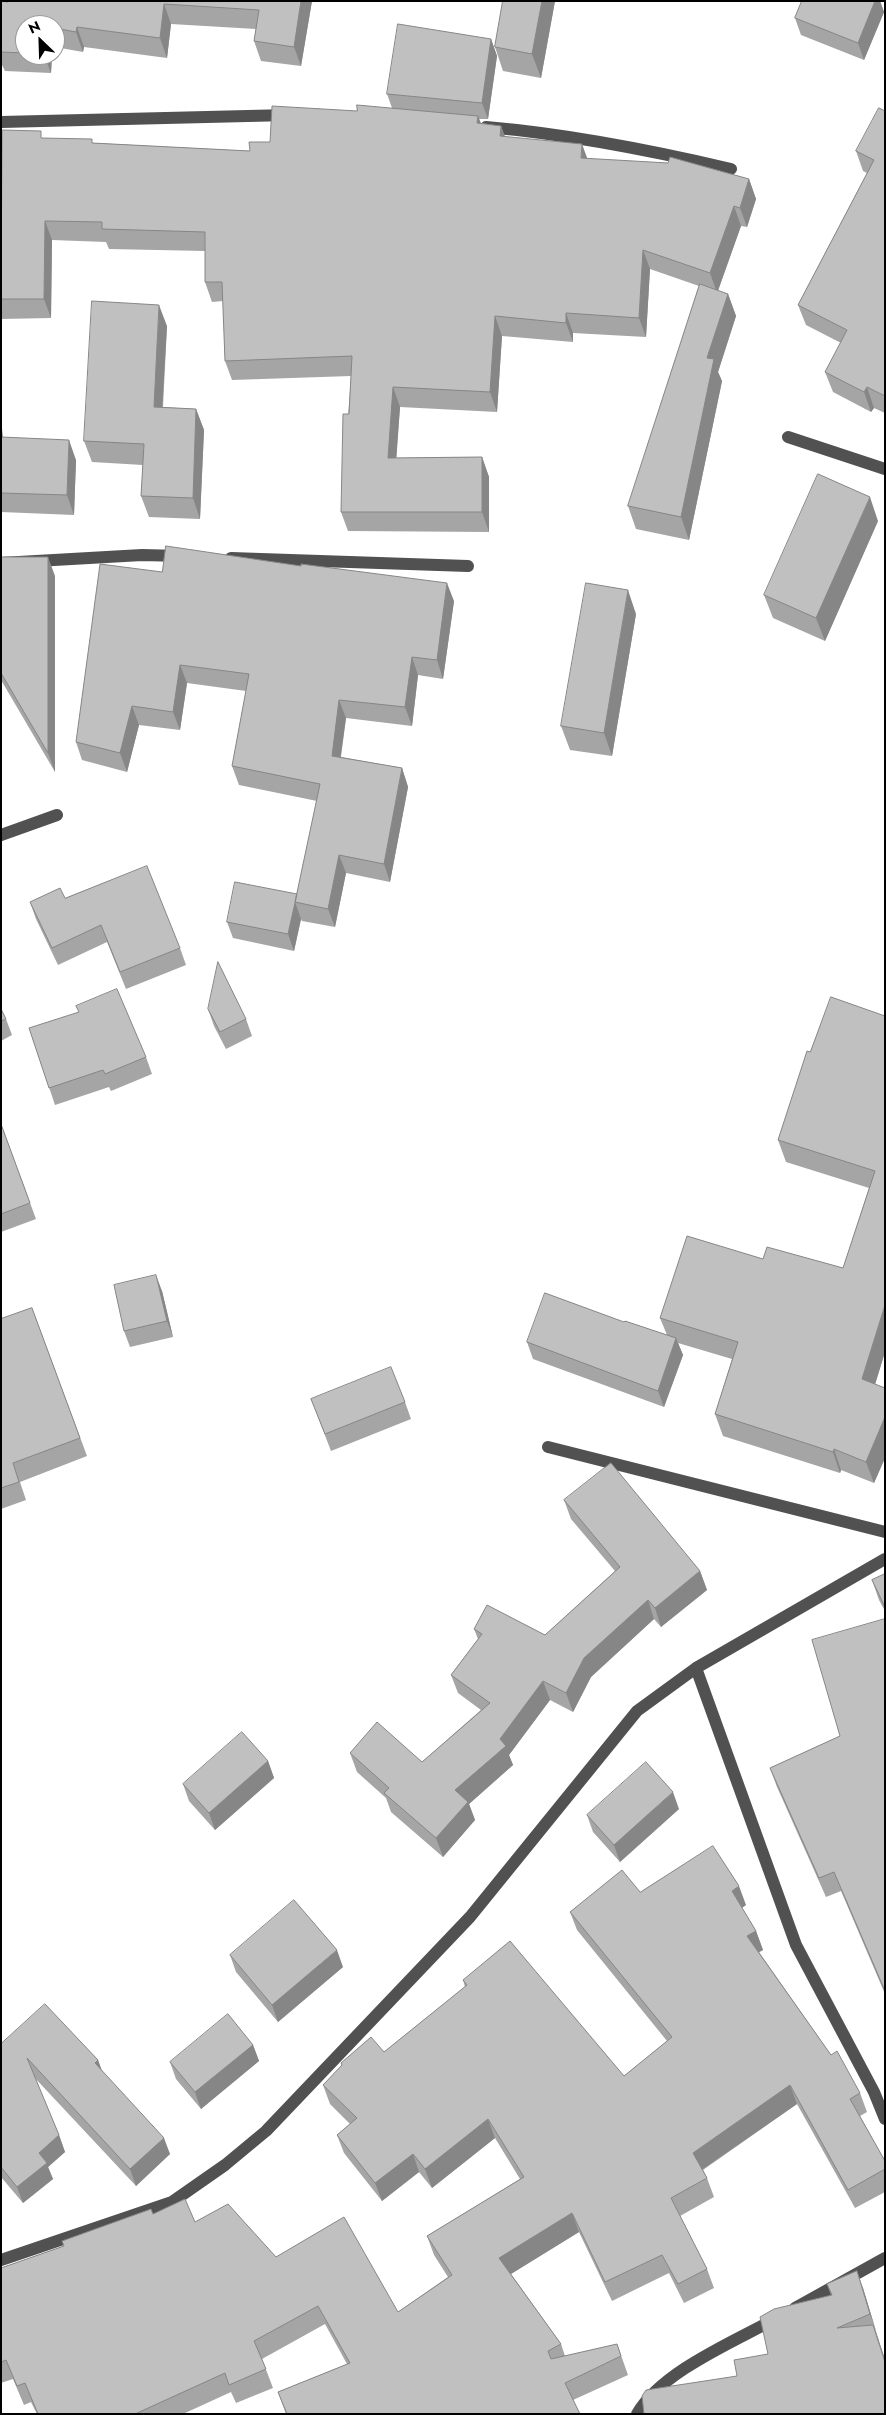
<!DOCTYPE html>
<style>
body{margin:0}
#map{position:relative;width:886px;height:2415px;overflow:hidden;background:#fff;font-family:Jost,sans-serif}
canvas{display:block}
.frame{position:absolute;inset:0;border:2px solid #000;pointer-events:none}
.north{position:absolute;left:15px;top:15px;width:50px;height:50px;box-sizing:border-box;background:#fff;border:1px solid #999;border-radius:50%;rotate:336deg;font-size:14px;font-weight:700;line-height:20px;text-align:center;color:#000}
.north::after{content:'';display:block;margin:auto;width:18px;height:22px;background:#000;clip-path:polygon(50% 0,100% 100%,50% 72%,0 100%)}
</style>
<div id="map">
<canvas width="886" height="2415"></canvas>
<div class="frame"></div>
<div class="north">N</div>
</div>
<script>
const context = document.querySelector('canvas').getContext('2d');
context.lineJoin = 'round';
function strokePath(path, color, width, dash) { context.strokeStyle = color; context.lineWidth = width; context.lineCap = dash ? 'butt' : 'round'; context.setLineDash(dash || []); context.stroke(path); }
function fill(path, color) { context.fillStyle = color; context.fill(path, 'evenodd'); }
strokePath(new Path2D(`
 M1,122L289,115
 M486,127C569,134 650,150 731,169
 M788,437L885,469
 M231,558L468,566
 M1,563L142,555L181,556
 M1,835L57,815
 M548,1447L885,1532
 M696,1668L796,1945L874,2092L885,2119
 M1,2260L172,2202L225,2165L266,2131L470,1917L637,1711L696,1668L885,1559
 M795,2308L885,2258
 M637,2414C661,2372 733,2342 775,2319`), '#515151', 12);
fill(new Path2D(`
 M1,1L8,2V1H312L301,66L261,61L254,41L256,29L171,24L167,58L84,47L83,52L55,47V25H25V55H52L51,73L5,71L1,63Z
 M503,1H555L541,78L503,71L495,47Z
 M802,1H880L884,12L864,60L801,35L795,18Z
 M491,39L497,56L488,119H479L481,123L501,126L505,137L587,158L749,179L756,199L747,227L741,226L718,291L728,294L736,316L718,372L722,381L689,540L636,529L628,506L699,286L650,269L646,337L573,333V342L502,336L497,412L400,407L396,458L482,457L489,477V532L348,531L341,512L351,376L232,380L225,361L223,301L212,302L205,282V251L109,249L106,242L52,240L51,318L1,319V139L43,138L94,143L250,151L270,142L357,111L392,108L387,94Z
 M885,111V413L874,408L871,412L833,392L825,372L841,343L806,325L798,305L867,173L863,171L856,151Z
 M167,326L163,407L196,409L204,430L200,519L149,517L141,496L143,465L92,462L84,441Z
 M1,419L3,437L76,460L74,515L1,512Z
 M878,521L825,641L773,618L764,595Z
 M1,557L55,576V772L1,680Z
 M162,572L454,601L443,679L418,675L412,726L346,718L341,757L402,768L408,787L390,882L346,873L335,927L302,921L301,919L294,951L233,938L227,922L297,894L317,801L239,785L232,766L246,691L187,683L180,730L139,725L127,772L82,760L76,742Z
 M636,614L612,756L570,750L561,726Z
 M65,898L180,948L186,965L126,989L107,942L58,965L36,919L30,902Z
 M1,1009L6,1019L12,1035L1,1041Z
 M208,1009L246,1019L252,1036L226,1049L214,1026Z
 M885,1016V1352L875,1384L885,1388V1458L874,1483L841,1470L840,1473L723,1436L715,1414L732,1359L678,1343L683,1355L664,1407L533,1359L527,1342L624,1322L667,1335L660,1318L763,1259L843,1268L869,1188L786,1162L778,1140L810,1052Z
 M29,1028L146,1057L152,1074L111,1091L109,1087L55,1105Z
 M1,1124L36,1219L1,1232Z
 M162,1291L173,1337L130,1347L124,1331Z
 M32,1308L87,1456L20,1482L26,1500L1,1509V1319Z
 M311,1399L405,1402L411,1419L331,1451Z
 M564,1500L700,1571L707,1590L661,1627L654,1619L591,1677L573,1712L550,1700L509,1755L513,1765L469,1804L475,1820L443,1857L391,1812L386,1798L357,1772L350,1753L422,1762L481,1710L458,1693L451,1675L478,1639L474,1629L545,1635L615,1571L571,1519Z
 M885,1574V1611L879,1600L872,1580Z
 M885,1619V1994L841,1891L826,1897L777,1787L770,1768L840,1736Z
 M268,1761L274,1778L215,1830L189,1801L183,1784Z
 M679,1809L620,1862L593,1832L587,1815Z
 M640,1892L746,1905L742,1908L756,1931L763,1950L759,1952L831,2055L860,2093L867,2112L860,2116L885,2161V2192L855,2208L797,2104L703,2170L707,2178L714,2197L680,2216L707,2269L714,2288L684,2303L669,2273L612,2301L579,2232L511,2274L561,2344L565,2356L617,2344L628,2375L573,2400L580,2414H286L278,2392L347,2364L325,2324L262,2359L273,2388L236,2403L231,2392L183,2414H37L31,2402L24,2405L13,2379L1,2383V2268L64,2246L153,2214L195,2222L276,2257L398,2312L448,2277L434,2255L427,2236L520,2179L495,2138L432,2188L419,2172L382,2201L344,2153L337,2135L350,2124L330,2104L323,2085L342,2066L341,2063L384,2052L465,1987L463,1980L624,2076L667,2041L577,1930L570,1912Z
 M230,1955L343,1967L278,2022L236,1972Z
 M1,2044L98,2060L102,2071L170,2154L136,2186L34,2077L59,2135L65,2152L48,2167L53,2179L23,2203L1,2177Z
 M253,2045L259,2061L201,2109L176,2079L170,2062Z
 M827,2284L863,2288L879,2341L737,2376L768,2354L831,2295Z`), '#a5a5a5');
fill(new Path2D(`
 M301,1H312L301,66L294,47Z
 M542,1H555L541,78L532,54Z
 M875,1H880L884,12L864,60L858,43Z
 M164,4L171,24L167,58L160,38Z
 M77,27L84,47L83,52L76,32Z
 M491,39L497,56L488,119L482,103Z
 M44,55H52L51,73Z
 M478,116L485,135L477,123Z
 M501,126L508,145L500,136Z
 M582,144L589,163L581,158Z
 M749,179L756,199L747,227L740,208Z
 M734,206L741,226L717,293L710,273Z
 M45,221L52,240L51,318L44,299Z
 M643,250L650,269L646,337L639,318Z
 M728,294L736,316L718,372L722,381L689,540L681,517L707,358Z
 M159,305L167,326L161,428L154,407Z
 M566,313L573,333V342L566,323Z
 M495,316L502,336L497,412L490,392Z
 M393,387L400,407L395,478L388,458Z
 M867,387L874,408L871,412L864,392Z
 M196,409L204,430L200,519L193,498Z
 M1,419L4,457L1,448Z
 M69,440L76,460L74,515L67,495Z
 M482,457L489,477V532L482,512Z
 M870,497L878,521L825,641L816,618Z
 M48,557L55,576V772L48,753Z
 M447,583L454,601L443,679L437,660Z
 M628,590L636,614L612,756L604,733Z
 M412,657L418,675L412,726L405,707Z
 M180,665L187,683L180,730L173,712Z
 M339,700L346,718L338,774L332,756Z
 M132,706L139,725L127,772L120,753Z
 M402,768L408,787L390,882L384,864Z
 M339,855L346,873L335,927L328,909Z
 M295,902L301,919L294,951L288,934Z
 M156,1275L162,1291L173,1337L167,1321Z
 M885,1305V1352L870,1401L862,1379Z
 M676,1338L683,1355L664,1407L658,1391Z
 M885,1417V1458L874,1483L866,1462Z
 M834,1449L841,1470L840,1473L833,1452Z
 M700,1571L707,1590L661,1627L655,1608Z
 M648,1600L654,1619L591,1677L573,1712L566,1693L584,1658Z
 M543,1681L550,1700L509,1755L513,1765L469,1804L475,1820L443,1857L436,1838L455,1790L500,1739Z
 M268,1761L274,1778L215,1830L209,1813Z
 M673,1792L679,1809L620,1862L614,1845Z
 M739,1886L746,1905L738,1910L732,1891Z
 M756,1931L763,1950L754,1955L747,1936Z
 M337,1950L343,1967L278,2022L272,2005Z
 M253,2045L259,2061L201,2109L195,2092Z
 M98,2060L104,2077L95,2063Z
 M790,2085L797,2104L700,2171L693,2153Z
 M488,2119L495,2138L432,2188L425,2169Z
 M59,2135L65,2152L48,2167L53,2179L23,2203L17,2187L39,2153Z
 M164,2138L170,2154L136,2186L130,2169Z
 M413,2154L419,2172L382,2201L375,2183Z
 M572,2213L579,2232L506,2277L499,2258Z
 M857,2271L863,2288L876,2331L870,2314Z
 M873,2325L879,2341L885,2359V2362Z`), '#868686');
const building = new Path2D(`
 M1,1L8,2V1H301L294,47L254,41L259,10L164,4L160,38L77,27L76,32L55,28V25H25V53L1,52Z
 M503,1H542L532,54L495,47Z
 M802,1H875L858,43L795,18Z
 M398,24L491,39L482,103L387,94Z
 M357,105L478,116L477,123L501,126L500,136L582,144L581,158L668,163L670,157L749,179L740,208L734,206L710,273L643,250L639,318L566,313V323L495,316L490,392L393,387L388,458L482,457V512H341L343,414H349L352,356L225,361L222,282H205V232L102,229V222L45,221L44,299H1L2,130L41,131V138L92,139V143L250,151L249,142H270L272,106L357,111Z
 M879,108L885,111V396L867,387L864,392L825,372L847,330L798,305L874,160L856,151Z
 M700,284L728,294L707,358L714,359L681,517L628,506Z
 M92,301L159,305L154,407L196,409L193,498L141,496L144,444L84,441Z
 M1,437L69,440L67,495L1,493Z
 M818,474L870,497L816,618L764,595Z
 M166,546L301,566V564L447,583L437,660L412,657L405,707L339,700L332,756L402,768L384,864L339,855L328,909L295,902L320,784L232,766L249,674L180,665L173,712L132,706L120,753L76,742L100,564L162,572Z
 M1,557H48V753L1,673Z
 M586,583L628,590L604,733L561,726Z
 M147,866L180,948L120,972L101,925L52,948L30,902L60,888L65,898Z
 M235,882L297,894L288,934L227,922Z
 M218,962L246,1019L220,1032L208,1009Z
 M117,989L146,1057L105,1074L103,1070L49,1088L29,1028L79,1012L76,1006Z
 M831,997L885,1016V1305L862,1379L885,1388V1417L866,1462L834,1449L833,1452L715,1414L738,1342L660,1318L687,1236L763,1259L767,1247L843,1268L875,1171L778,1140L807,1051L810,1052Z
 M1,1009L6,1019L1,1021Z
 M1,1124L30,1203L1,1214Z
 M156,1275L167,1321L124,1331L114,1285Z
 M545,1293L624,1322L625,1321L676,1338L658,1391L527,1342Z
 M32,1308L80,1438L13,1463L19,1482L1,1488V1319Z
 M391,1367L405,1402L325,1434L311,1399Z
 M611,1463L700,1571L655,1608L648,1600L584,1658L566,1693L543,1681L500,1739L506,1746L455,1790L468,1802L436,1838L384,1793L389,1788L350,1753L377,1722L422,1762L490,1703L451,1675L482,1634L474,1629L487,1605L545,1635L620,1567L564,1500Z
 M885,1574V1607L872,1580Z
 M885,1619V1991L834,1872L819,1878L770,1768L840,1736L812,1640Z
 M242,1732L268,1761L209,1813L183,1784Z
 M646,1762L673,1792L614,1845L587,1815Z
 M713,1846L739,1886L732,1891L756,1931L747,1936L831,2055L837,2051L860,2093L850,2099L885,2161V2169L848,2190L790,2085L693,2153L707,2178L671,2198L707,2269L678,2284L662,2255L605,2282L572,2213L499,2258L561,2344L548,2351L551,2359L617,2344L621,2356L565,2383L580,2414H287L278,2392L350,2363L318,2306L254,2341L266,2369L229,2385L225,2373L135,2414H38L25,2383L17,2386L6,2360L1,2362V2268L64,2246L62,2241L151,2209L153,2214L185,2199L195,2222L228,2204L276,2257L344,2217L398,2312L452,2275L427,2236L524,2177L488,2119L425,2169L413,2154L375,2183L337,2135L357,2118L323,2085L342,2065L341,2063L371,2037L384,2052L467,1985L463,1980L510,1941L624,2076L672,2037L570,1912L622,1870L640,1892Z
 M294,1900L337,1950L272,2005L230,1955Z
 M45,2004L98,2060L95,2063L164,2138L130,2169L27,2058L59,2135L39,2153L47,2163L17,2187L1,2167V2044Z
 M228,2014L253,2045L195,2092L170,2062Z
 M857,2271L870,2314L837,2328L873,2325L885,2362V2414H644L642,2396L646,2390L737,2376L734,2360L768,2354L760,2317L774,2309L832,2295L827,2284Z`);
fill(building, '#c0c0c0');
strokePath(building, '#868686', 1);
</script>
